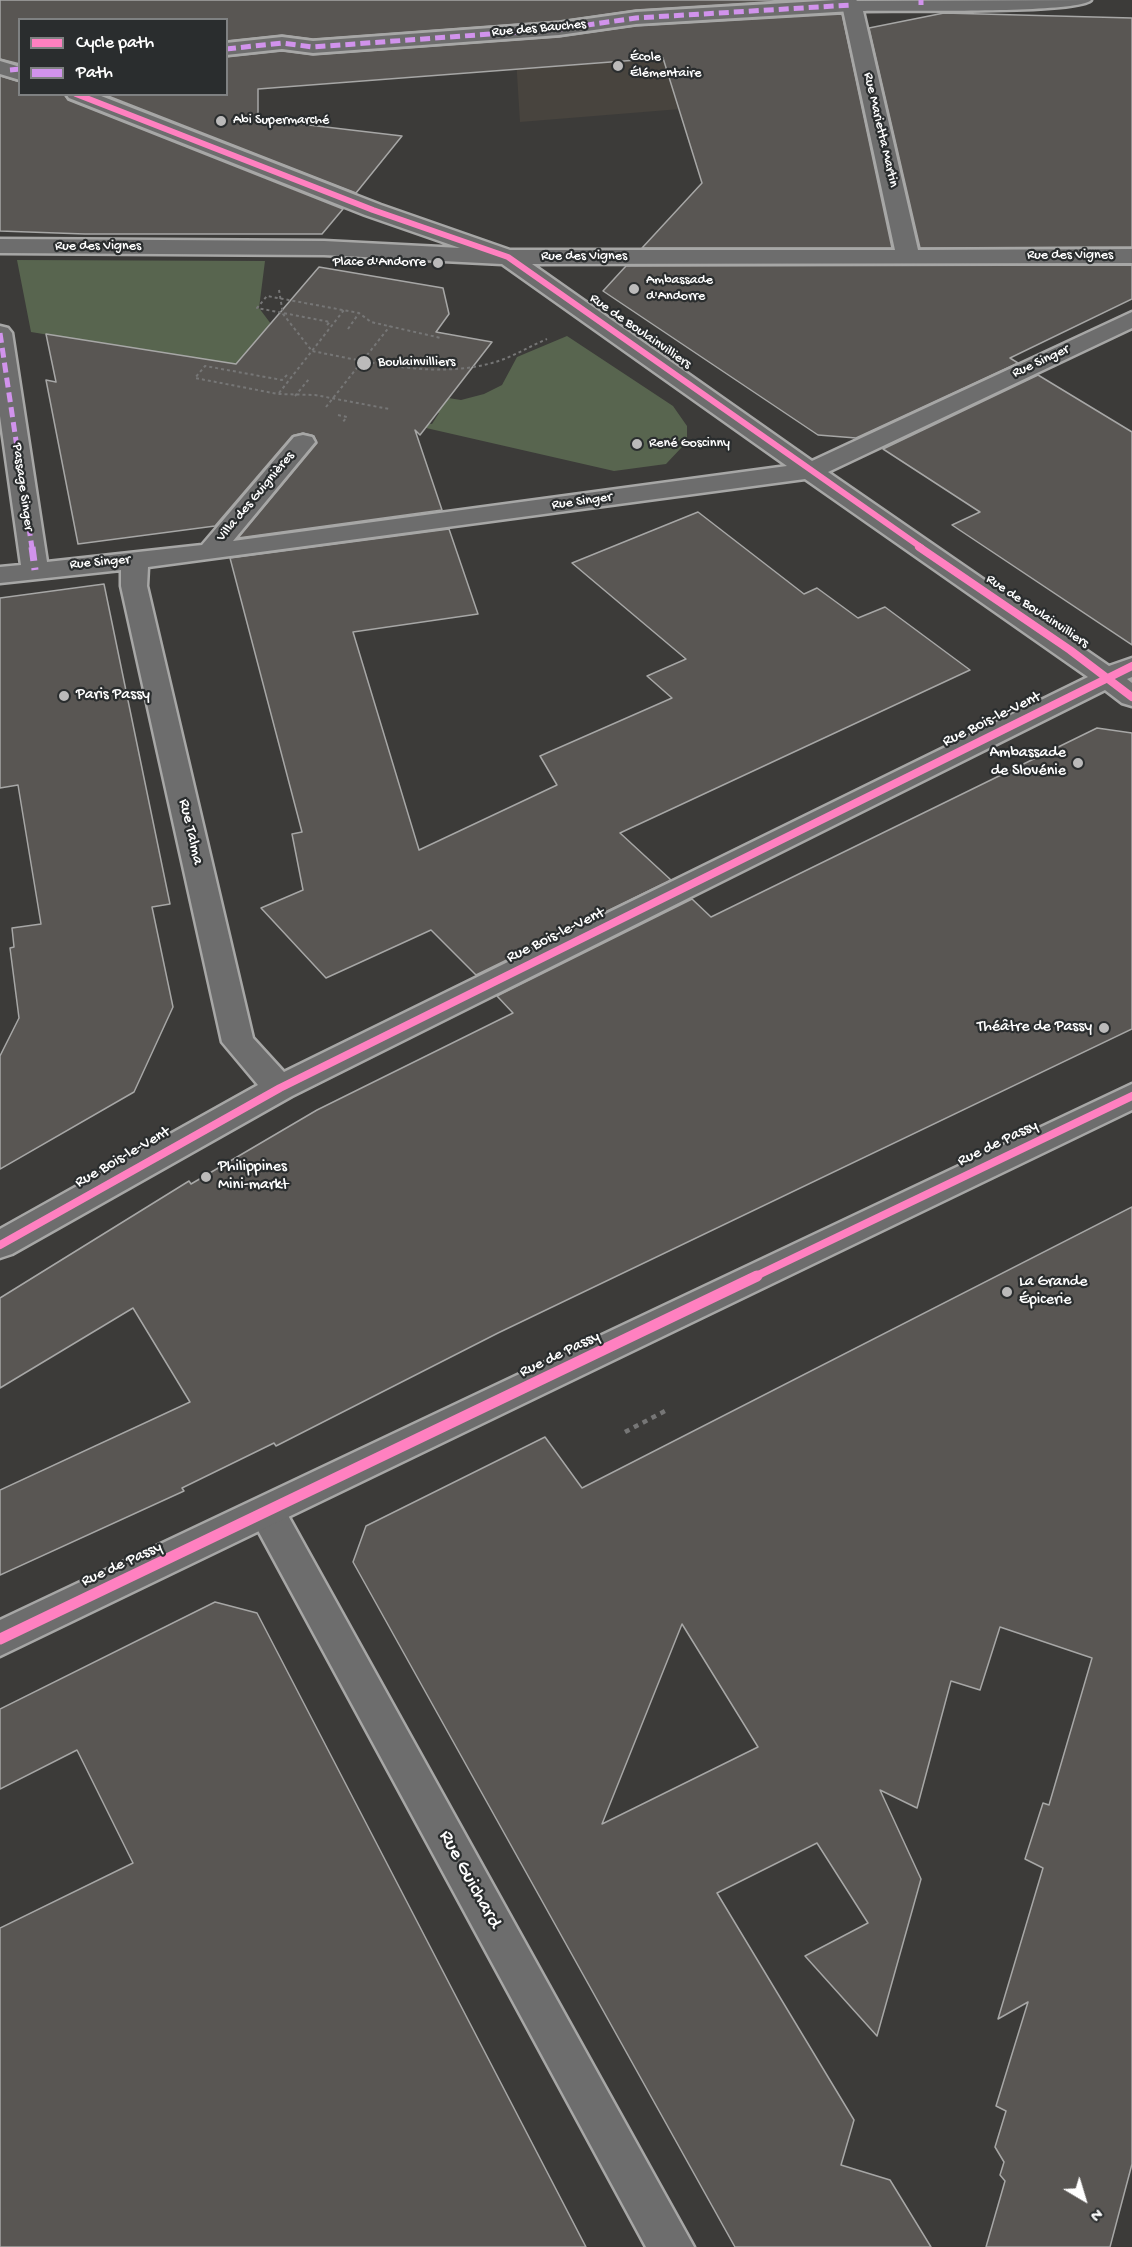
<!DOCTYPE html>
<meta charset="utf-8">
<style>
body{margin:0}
#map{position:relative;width:1132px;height:2247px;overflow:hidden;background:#3c3b39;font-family:"Gochi Hand",sans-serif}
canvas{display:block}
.legend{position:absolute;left:18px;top:18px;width:210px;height:78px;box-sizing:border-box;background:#2a2d2e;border:2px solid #7f8182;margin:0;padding:8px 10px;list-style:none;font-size:18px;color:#fff}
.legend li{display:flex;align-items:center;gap:12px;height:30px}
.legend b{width:30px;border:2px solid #7f8182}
.north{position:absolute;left:1054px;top:2169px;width:60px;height:60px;-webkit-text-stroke:4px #2a2d2e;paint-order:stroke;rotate:142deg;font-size:16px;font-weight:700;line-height:24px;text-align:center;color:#fff}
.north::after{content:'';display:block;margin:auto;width:21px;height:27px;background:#fff;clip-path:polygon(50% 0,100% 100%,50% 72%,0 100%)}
</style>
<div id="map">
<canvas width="1132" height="2247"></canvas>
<ul class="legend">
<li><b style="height:8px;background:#ff80c0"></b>Cycle path</li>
<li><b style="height:8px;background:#d193ec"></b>Path</li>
</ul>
<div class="north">N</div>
</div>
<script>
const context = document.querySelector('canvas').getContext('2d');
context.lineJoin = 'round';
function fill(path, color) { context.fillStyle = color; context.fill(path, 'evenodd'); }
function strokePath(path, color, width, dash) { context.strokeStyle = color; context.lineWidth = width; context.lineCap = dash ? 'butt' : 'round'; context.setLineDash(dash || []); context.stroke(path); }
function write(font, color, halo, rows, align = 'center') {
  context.font = font + ' "Gochi Hand",sans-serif'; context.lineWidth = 4.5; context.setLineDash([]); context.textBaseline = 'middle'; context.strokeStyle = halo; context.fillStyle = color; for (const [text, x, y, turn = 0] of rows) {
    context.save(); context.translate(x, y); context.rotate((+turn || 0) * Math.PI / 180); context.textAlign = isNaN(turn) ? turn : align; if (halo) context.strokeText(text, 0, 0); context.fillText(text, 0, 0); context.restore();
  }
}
fill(new Path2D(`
 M700,28L730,105L520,122L515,42Z`), '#48443e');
fill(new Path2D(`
 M17,260L265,261L259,308L280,336L278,373L31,332Z
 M567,336L673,406L687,426V437L682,447L666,464L614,471L413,425L378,413L432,424L439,413L386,403L417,393L461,400L484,394L502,385L517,357Z`), '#58654f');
const building = new Path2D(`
 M0,0H799L636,10L559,21L313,39L282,35L226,41V20H20V64L0,59Z
 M944,13L1132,18V247L920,248L869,28Z
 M842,14L892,248H642L702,183L663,58L258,89V119L402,136L356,193L103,94H226V57L282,51L313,55L559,37L636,26Z
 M0,76L20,82V94H64L68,100L343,209L322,234H85L0,231Z
 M1132,265V299L1010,358L1018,363L856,438L818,435L603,291L626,266Z
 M319,267L443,288L449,314L436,332L492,342L420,435L415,430L442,510L238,538L317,443L314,436L303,433L292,436L215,526L78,544L46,380L56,382L46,334L236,364Z
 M1038,375L1132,432V645L952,525L980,512L883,449Z
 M698,512L804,594L817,588L858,618L885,607L970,670L620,833L671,880L476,975L431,930L326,978L261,908L303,890L292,834L302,832L230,558L449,529L478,614L353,632L419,850L557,785L540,756L672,698L647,676L686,659L572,563Z
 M104,584L170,904L152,907L173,1007L134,1092L0,1169V1056L19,1018L10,948L14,947L12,928L41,924L18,785L0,788V598Z
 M1097,728L1132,733V1029L498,1333L276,1446L274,1443L182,1488L184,1491L0,1575V1490L190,1402L133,1308L0,1388V1298L189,1181L191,1184L317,1110L513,1013L497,996L692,899L711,917Z
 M1132,1207V2164L1110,2247H986L1005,2181L1000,2175L1004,2162L995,2147L1006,2111L996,2106L1028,2002L998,2019L1043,1868L1025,1859L1043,1803L1049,1805L1092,1658L1000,1627L980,1690L951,1681L917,1808L880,1790L921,1879L877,2036L805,1956L868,1923L817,1843L717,1893L854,2120L841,2165L890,2180L931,2247H735L353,1562L366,1526L545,1437L582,1488ZM682,1624L758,1747L602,1824Z
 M215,1602L257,1613L586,2247H0V1928L133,1863L77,1750L0,1789V1709Z`);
fill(building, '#595653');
strokePath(building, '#a7a7a6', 1.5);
const pedestrian = new Path2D(`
 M837,0H856L862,5L859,9L852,11L636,24L559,35L313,53L282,49L226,55V43L282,37L313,41L559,23L636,12Z`);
const minor = new Path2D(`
 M1091,0C1081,14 892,10 863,11L918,250L1132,249V263L532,264L812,461L1132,312V328L828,472L1109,666L1132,658V677L1127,679L1132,683V706L1122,703L1105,690L292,1096L12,1254L0,1258V1229L258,1085L222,1042L121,586V570L0,583V567L21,565L0,416V326L8,328L12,333L47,562L202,545L294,437L303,435L312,437L315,442L233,541L787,466L502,264L324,255L0,253V239L324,241L460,248L365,215L69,98L66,94H96L381,205L510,250H895L842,5L845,1ZM805,479L1088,677L284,1072L253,1038L147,586L148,567Z
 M0,61L20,67V80L0,74Z
 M267,1496L280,1501L694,2247H646L254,1523L248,1512L254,1501Z`);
const tertiary = new Path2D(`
 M1132,1084V1110L0,1656V1620Z`);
strokePath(pedestrian, '#a7a7a6', 5);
strokePath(minor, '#a7a7a6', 5);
strokePath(tertiary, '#a7a7a6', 5);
strokePath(new Path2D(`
 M279,290L283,314L312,351C369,362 434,379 492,363C511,358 528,347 547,339
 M327,325L330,322L257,308L267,296L359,313L371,322L441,338
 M348,329L359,313
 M287,375L282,380L205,366L195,378L278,394L315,395L389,409
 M279,393L344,310
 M295,396L309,379
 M326,407L390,326
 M338,415L347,417L342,423`), '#767676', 2, [3, 3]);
strokePath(new Path2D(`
 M625,1432L665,1411`), '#767676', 4.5, [5, 5]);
fill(pedestrian, '#6d6d6d');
fill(minor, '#6d6d6d');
fill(tertiary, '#6d6d6d');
strokePath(new Path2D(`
 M921,0V5
 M226,49L282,43L313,47L559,29L636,18L852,5
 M10,70L20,69
 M0,333L32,548`), '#d193ec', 5, [10, 5]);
strokePath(new Path2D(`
 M32,547L35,570`), '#d193ec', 7, [14, 7]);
strokePath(new Path2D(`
 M76,94L373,210L508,257L922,548`), '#ff80c0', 6);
strokePath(new Path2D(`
 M919,547L1070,650L1132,697
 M0,1245L280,1088L1132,666
 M754,1277L1132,1096`), '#ff80c0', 8);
strokePath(new Path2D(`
 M0,1639L757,1276`), '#ff80c0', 11);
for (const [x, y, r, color] of [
 [618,66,6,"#bbbaba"],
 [221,121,6,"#bbbaba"],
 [438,263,6,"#bbbaba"],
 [634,289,6,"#bbbaba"],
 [364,363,8,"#bbbaba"],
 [637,444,6,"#bbbaba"],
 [64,696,6,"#bbbaba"],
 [1078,763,6,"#bbbaba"],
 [1104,1028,6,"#bbbaba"],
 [206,1177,6,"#bbbaba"],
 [1007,1292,6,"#bbbaba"]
]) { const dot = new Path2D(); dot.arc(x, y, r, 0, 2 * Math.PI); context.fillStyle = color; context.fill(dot); strokePath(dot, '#2a2d2e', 2); }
write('14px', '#fff', '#2a2d2e', [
 ["Rue des Bauches",539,29,-5],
 ["Rue Marietta Martin",880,130,77],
 ["Rue des Vignes",98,247],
 ["Rue des Vignes",1070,256],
 ["Rue des Vignes",584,257],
 ["Rue de Boulainvilliers",640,332,35],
 ["Rue Singer",1041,362,-25],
 ["Passage Singer",22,487,82],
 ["Villa des Guignières",256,497,-50],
 ["Rue Singer",582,502,-8],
 ["Rue Singer",100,563,-5],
 ["Rue de Boulainvilliers",1037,612,34]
]);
write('14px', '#fff', '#2a2d2e', [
 ["École",630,58],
 ["Élémentaire",630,74],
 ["Abi Supermarché",233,121],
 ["Place d'Andorre",426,263,"right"],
 ["Ambassade",646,281],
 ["d'Andorre",646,297],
 ["Boulainvilliers",378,363],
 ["René Goscinny",649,444]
], 'left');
write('16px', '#fff', '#2a2d2e', [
 ["Paris Passy",76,696],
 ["Ambassade",1066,754,"right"],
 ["de Slovénie",1066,772,"right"],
 ["Théâtre de Passy",1092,1028,"right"],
 ["Philippines",218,1168],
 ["Mini-markt",218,1186],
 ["La Grande",1019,1283],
 ["Épicerie",1019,1301]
], 'left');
write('16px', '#fff', '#2a2d2e', [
 ["Rue Bois-le-Vent",992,720,-26],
 ["Rue Talma",190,832,77],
 ["Rue Bois-le-Vent",556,936,-26],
 ["Rue de Passy",998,1144,-26],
 ["Rue Bois-le-Vent",123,1158,-30],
 ["Rue de Passy",560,1355,-26],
 ["Rue de Passy",122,1565,-25]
]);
write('20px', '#fff', '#2a2d2e', [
 ["Rue Guichard",469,1880,61]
]);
</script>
